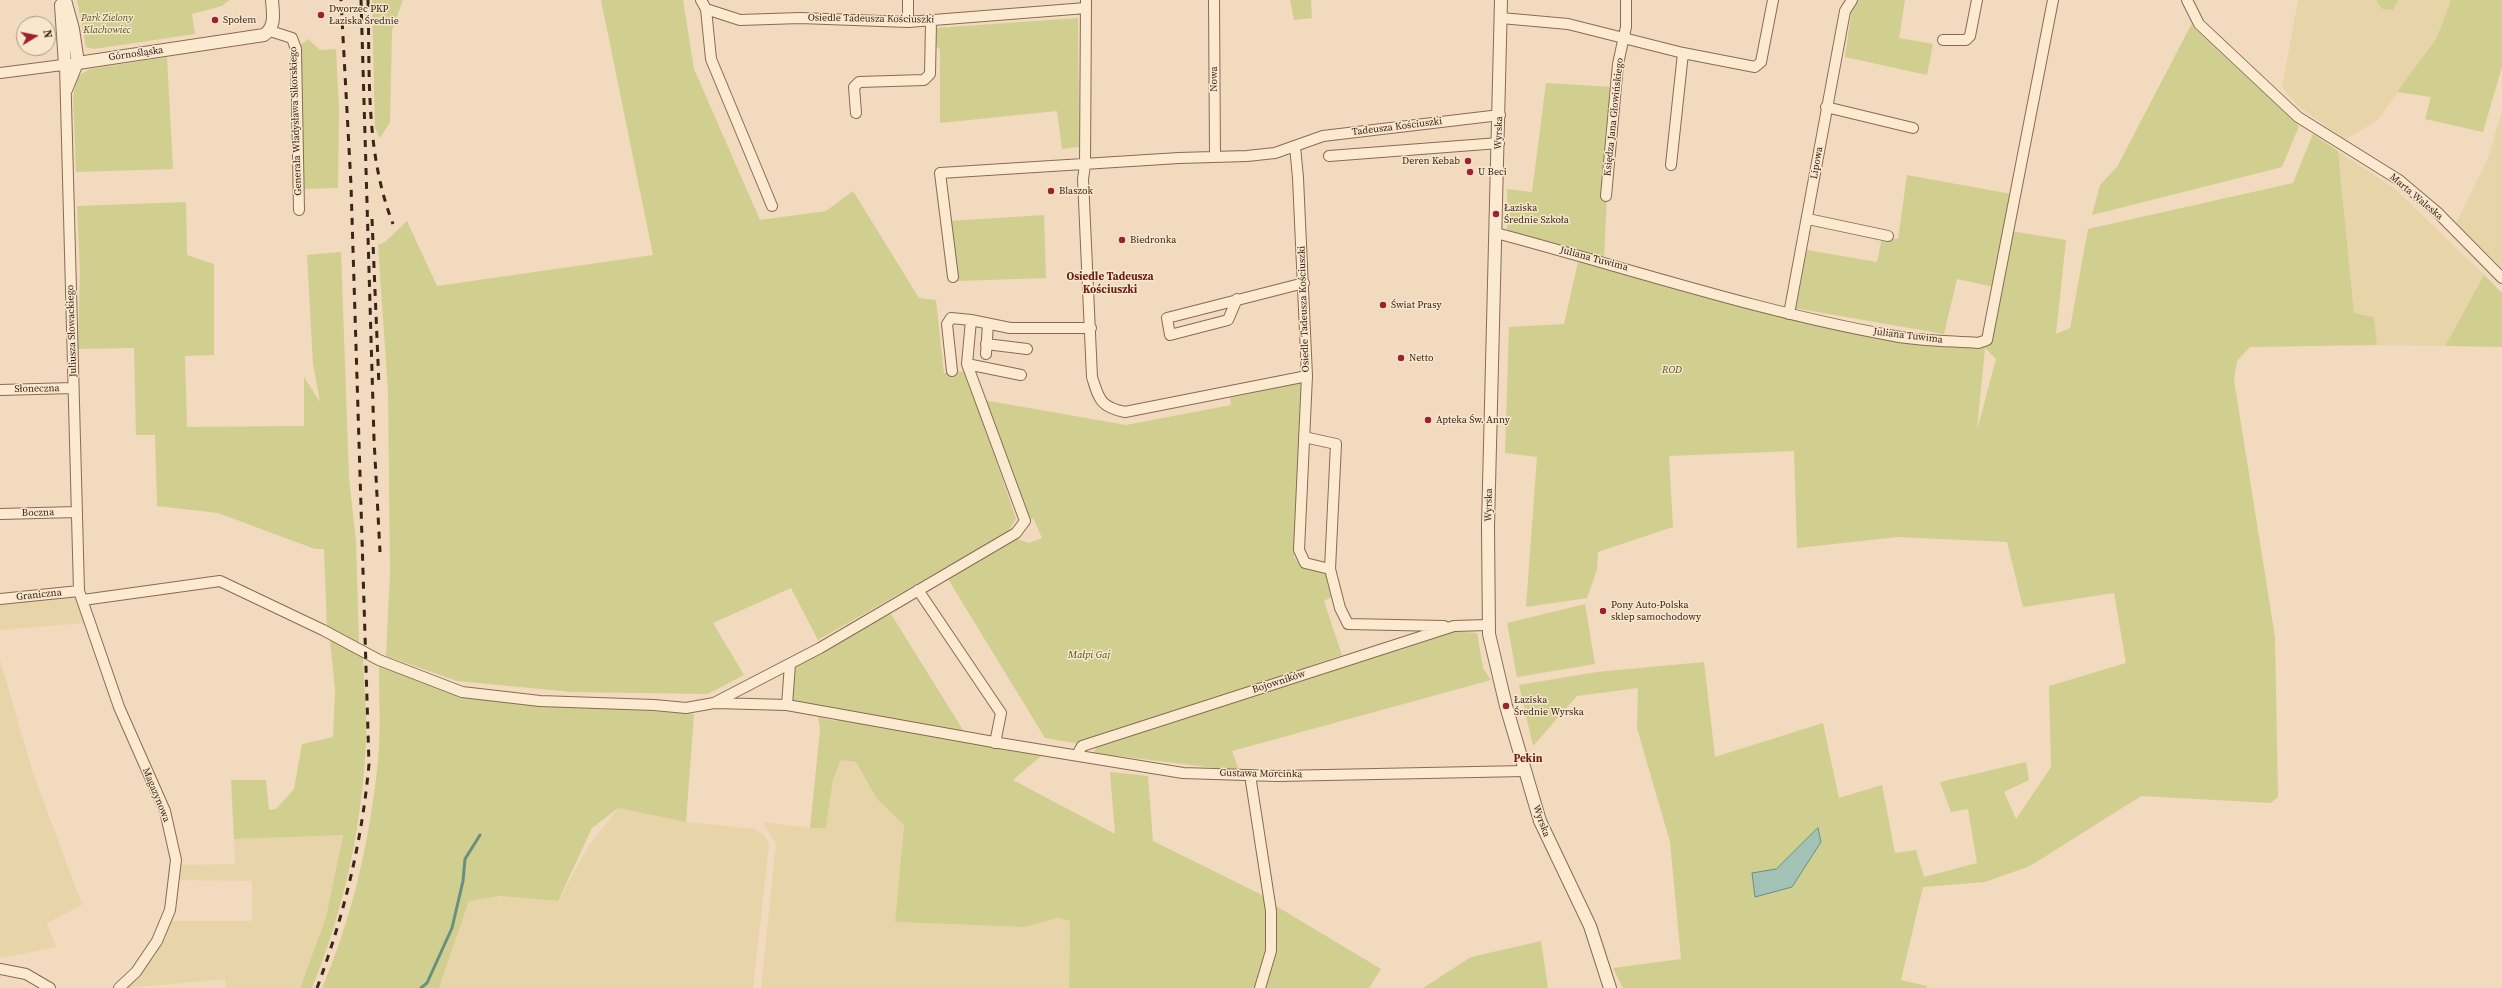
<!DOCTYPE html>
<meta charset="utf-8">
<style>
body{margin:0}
#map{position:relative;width:2502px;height:988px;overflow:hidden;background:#f1dabd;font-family:"Source Serif 4",serif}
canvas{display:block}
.north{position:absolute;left:16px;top:16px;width:40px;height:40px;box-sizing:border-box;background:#f8e6cd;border:1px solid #ab9986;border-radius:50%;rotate:80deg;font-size:11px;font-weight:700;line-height:16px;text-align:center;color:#38251b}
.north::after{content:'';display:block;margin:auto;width:14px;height:18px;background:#9e2031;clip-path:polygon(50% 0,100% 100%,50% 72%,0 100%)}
</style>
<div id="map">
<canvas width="2502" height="988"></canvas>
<div class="north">N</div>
</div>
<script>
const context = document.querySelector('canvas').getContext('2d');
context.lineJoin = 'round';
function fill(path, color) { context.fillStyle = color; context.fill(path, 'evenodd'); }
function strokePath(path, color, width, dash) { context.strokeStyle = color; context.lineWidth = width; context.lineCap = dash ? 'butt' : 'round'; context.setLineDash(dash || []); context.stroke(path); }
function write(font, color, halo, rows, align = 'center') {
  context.font = font + ' "Source Serif 4",serif'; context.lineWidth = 3; context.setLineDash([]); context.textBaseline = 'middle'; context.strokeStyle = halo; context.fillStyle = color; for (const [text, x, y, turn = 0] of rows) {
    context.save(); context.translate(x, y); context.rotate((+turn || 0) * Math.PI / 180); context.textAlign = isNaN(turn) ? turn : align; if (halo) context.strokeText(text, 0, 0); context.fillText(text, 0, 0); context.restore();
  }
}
fill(new Path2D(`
 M2298,0H2376L2382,9L2393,10L2399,0H2451L2436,39L2378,120L2345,140L2297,105L2282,87Z
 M2502,110V272L2455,225L2488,158Z
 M2338,151L2395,189L2484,275L2445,346L2377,345L2374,317L2354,313Z
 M74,596L84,623L0,630V604Z
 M0,660L33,773L82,905L47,923L56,947L0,958Z
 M841,760L856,762L877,799L904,825L895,922L1025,927L1057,918L1070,921L1069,988H761L776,844L763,822L810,828H826L833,780Z
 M618,808L686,822L754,829L765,836L769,845L753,988H439L469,901L500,896L558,901L588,847Z
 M343,834L326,917L300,988H226L225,979L128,988L155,956L170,921H252V881L180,880V865L235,864L234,839Z`), '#e7d5a9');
fill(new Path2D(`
 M77,0H229L222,6L192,14L195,34L94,49L86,47Z
 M372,0H403L392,30L390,122L380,138L375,128Z
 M601,0H683L694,69L760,220L826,211L853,191L919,298L936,300L944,373L966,371L1016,519L1008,532L818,640L791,588L713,623L744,675L708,694L572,692L457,681L386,656L390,571L388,392L378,245L385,242L407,221L437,286L653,255Z
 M1290,0H1311L1312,18L1294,20Z
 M1853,0H1905L1899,38L1933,44L1927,75L1845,57Z
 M2376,0H2399L2393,10L2382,9Z
 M2451,0H2502V67L2483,132L2425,119L2431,97L2397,92L2436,39Z
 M1078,18L1079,147L1062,149L1057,111L940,123V49L933,46L935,28Z
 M2191,25L2299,126L2282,167L2092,215L2100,185L2117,167Z
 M308,39L320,50L336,49L339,107L338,188L302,189L299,46Z
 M167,57L173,169L76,172L73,96L78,76L90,69Z
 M1546,83L1612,87L1604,258L1507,230V189L1532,192Z
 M2313,134L2338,151L2354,313L2374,317L2377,345L2250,347L2237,361L2234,380L2275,637L2278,797L2271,803L2141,796L2030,866L1985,882L1923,887L1901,980L1927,986V988H1623L1613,968L1681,959L1670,842L1637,728L1638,688L1577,696L1533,746L1519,685L1597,672L1704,662L1715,757L1823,723L1839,798L1882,785L1895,853L1916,850L1924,877L1977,863L1968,809L1951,812L1940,782L2026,762L2029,780L2004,792L2016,819L2051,767L2049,686L2126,663L2114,593L2023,607L2007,542L1898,537L1797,548L1794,451L1669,456L1673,527L1598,552L1597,569L1587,598L1526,607L1537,457L1505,453L1509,327L1564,324L1578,262L1788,318L1984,347L2011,231L2066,240L2056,334L2070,328L2088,229L2293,183ZM1985,348L1996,359L1977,430Z
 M1907,175L2011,194L1994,287L1957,279L1944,334L1794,308L1807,250L1877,262L1882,238L1898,239Z
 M186,202L187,255L214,264V355L185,356L187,427L304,426V377L320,402L313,364L307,255L341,252L349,478L356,541L359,644L327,628L324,549H315L218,513L157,506L155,435H136L134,348L78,349L80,272L77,206Z
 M1044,215L1046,278L957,281L949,221Z
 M2484,275L2502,293V347L2445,346Z
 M1301,382L1294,557L1302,568L1326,573L1331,597L1324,601L1342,655L1081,744L1045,738L948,579L1017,539L1029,543L1042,538L1033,518L1027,521L983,400L1126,425L1231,405L1230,398Z
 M1585,604L1595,664L1517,677L1507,623Z
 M891,614L963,730L982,746L1041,756L1013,780L1115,834L1110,772L1148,776L1153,841L1260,894L1276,906L1381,969L1369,988H1069L1070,921L1057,918L1025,927L895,922L904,825L877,799L856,762L841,760L833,780L826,828H810L820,730L818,717L836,721L831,708L791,702L792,666Z
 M1450,631L1477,633L1483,668L1491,680L1232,751L1239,771L1094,753L1096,746Z
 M330,640L363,657C364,685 367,714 366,742C362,827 344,910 312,988H300L326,917L343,835L234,839L231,780H266L269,810L276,809L294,789L302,744L333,737L335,690Z
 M379,666L477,699L694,714L686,822L618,808L592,828L558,901L500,896L469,901L439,988H322C353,915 370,839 378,761C381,730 379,697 379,666Z
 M1541,941L1548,988H1423L1471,957Z`), '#d0cf90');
const water = new Path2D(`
 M1818,828L1821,842L1792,887L1755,897L1752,873L1776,869Z`);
fill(water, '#a1c2b4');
strokePath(water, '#689081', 1);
strokePath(new Path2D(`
 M421,988L427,983L452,928L463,881L465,859L480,835`), '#689081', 3);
const minor = new Path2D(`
 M701,0L706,9L740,20L800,18L908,22L1086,8
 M908,0V22
 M1086,0L1085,165L1083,179L1092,377C1099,399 1100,407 1125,412L1307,376L1298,178L1295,146
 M1214,0L1215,157
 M2187,0L2199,24L2298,117L2399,180L2437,212L2502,278
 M706,9L711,59L772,206
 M1501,18L1568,24L1683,53L1755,67L1761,62L1773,0
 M270,31L292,38L296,49L299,210
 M1943,40H1966L1970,36L1977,0
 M65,65L79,591L119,707L165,811L176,860L170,910L157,941L136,972L119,988
 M0,73L78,63
 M67,90L78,63
 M1826,107L1913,128
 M856,113L854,87L859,82L924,80L930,74L931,22
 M1329,156L1499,143
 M1671,165L1683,53
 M1606,196L1618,64L1626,27V0
 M1808,219L1888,236
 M1496,233C1628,268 1759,312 1894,336C1921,341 1950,341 1978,343L1987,340L2053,0
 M953,277L940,173L1179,158L1247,156L1275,153L1323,136L1500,115
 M1237,299L1228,320L1170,335L1167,318L1304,283
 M1789,314L1845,11L1852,0
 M986,344L1027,349
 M986,354L988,324
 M967,364L1021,375
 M952,371L947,324L951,318L971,320
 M1307,376L1299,550L1305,563L1330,569L1340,608L1348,624L1444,626
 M0,390L73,388
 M1304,437L1336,444L1330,569
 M0,514L77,512
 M918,590L1001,713L995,743
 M0,599L79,591
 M83,600L220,581L323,630L379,660L462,692L540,701L654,705L686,708L714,703L820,648L1016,533L1025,521L967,364L971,320L1010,328H1091
 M715,703L787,705L999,743L1183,773L1277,776L1525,771
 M787,705L790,664
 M1077,755L1082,746L1454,626L1488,625
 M1250,775L1271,911V951L1260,988
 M0,969L26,974L50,988`);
const tertiary = new Path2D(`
 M65,0L73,29L78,63L264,35C276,27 273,13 272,0
 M1501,0L1488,526L1489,634L1506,706L1540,821L1590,926L1610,988
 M61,5L65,65`);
strokePath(minor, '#8a6a55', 12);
strokePath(tertiary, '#8a6a55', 14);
strokePath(minor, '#fbe9d0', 10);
strokePath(tertiary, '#fbe9d0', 12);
strokePath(new Path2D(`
 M361,0L374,439L380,552
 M368,0C370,76 365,152 393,224
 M372,219L379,386
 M317,988C344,915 362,842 369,764L351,185L341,0`), '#38251b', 3, [7, 7]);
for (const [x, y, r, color] of [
 [321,15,4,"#9e2031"],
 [215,20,4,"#9e2031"],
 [1468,161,4,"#9e2031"],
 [1470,172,4,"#9e2031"],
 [1051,191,4,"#9e2031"],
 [1496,214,4,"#9e2031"],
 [1122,240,4,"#9e2031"],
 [1383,305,4,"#9e2031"],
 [1401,358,4,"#9e2031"],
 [1428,420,4,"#9e2031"],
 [1603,611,4,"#9e2031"],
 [1506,706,4,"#9e2031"]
]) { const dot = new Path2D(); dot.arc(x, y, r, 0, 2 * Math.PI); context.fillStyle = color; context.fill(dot); strokePath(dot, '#f8e6cd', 1.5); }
write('10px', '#38251b', '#f8e6cd', [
 ["Dworzec PKP",329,9],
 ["Łaziska Średnie",329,21],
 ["Społem",223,20],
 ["Deren Kebab",1460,161,"right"],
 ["U Beci",1478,172],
 ["Blaszok",1059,191],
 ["Łaziska",1504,208],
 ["Średnie Szkoła",1504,220],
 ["Biedronka",1130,240],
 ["Świat Prasy",1391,305],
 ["Netto",1409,358],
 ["Apteka Św. Anny",1436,420],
 ["Pony Auto-Polska",1611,605],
 ["sklep samochodowy",1611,617],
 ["Łaziska",1514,700],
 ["Średnie Wyrska",1514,712]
], 'left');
write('italic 10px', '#505620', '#f8e6cd', [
 ["Park Zielony",107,18],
 ["Klachowiec",107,30],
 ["ROD",1672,370],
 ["Małpi Gaj",1089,655]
]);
write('10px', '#38251b', '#f8e6cd', [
 ["Osiedle Tadeusza Kościuszki",871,19,1],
 ["Górnośląska",136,54,-8],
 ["Nowa",1214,79,-90],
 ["Księdza Jana Głowińskiego",1614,117,-84],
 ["Generała Władysława Sikorskiego",296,121,-92],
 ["Tadeusza Kościuszki",1397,127,-7],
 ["Wyrska",1499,133,-88],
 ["Lipowa",1817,163,-80],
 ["Marta Waleska",2416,197,40],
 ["Juliana Tuwima",1594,259,15],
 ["Osiedle Tadeusza Kościuszki",1304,309,-92],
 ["Juliusza Słowackiego",72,331,-92],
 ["Juliana Tuwima",1908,336,7],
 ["Słoneczna",37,389,-1],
 ["Wyrska",1489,505,-89],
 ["Boczna",38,513,-1],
 ["Graniczna",39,595,-6],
 ["Bojowników",1279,682,-18],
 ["Gustawa Morcinka",1261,774,1],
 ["Magazynowa",156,795,68],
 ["Wyrska",1541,821,70]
]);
write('bold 11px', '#681d17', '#f8e6cd', [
 ["Osiedle Tadeusza",1110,277],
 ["Kościuszki",1110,290],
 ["Pekin",1528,759]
]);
</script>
